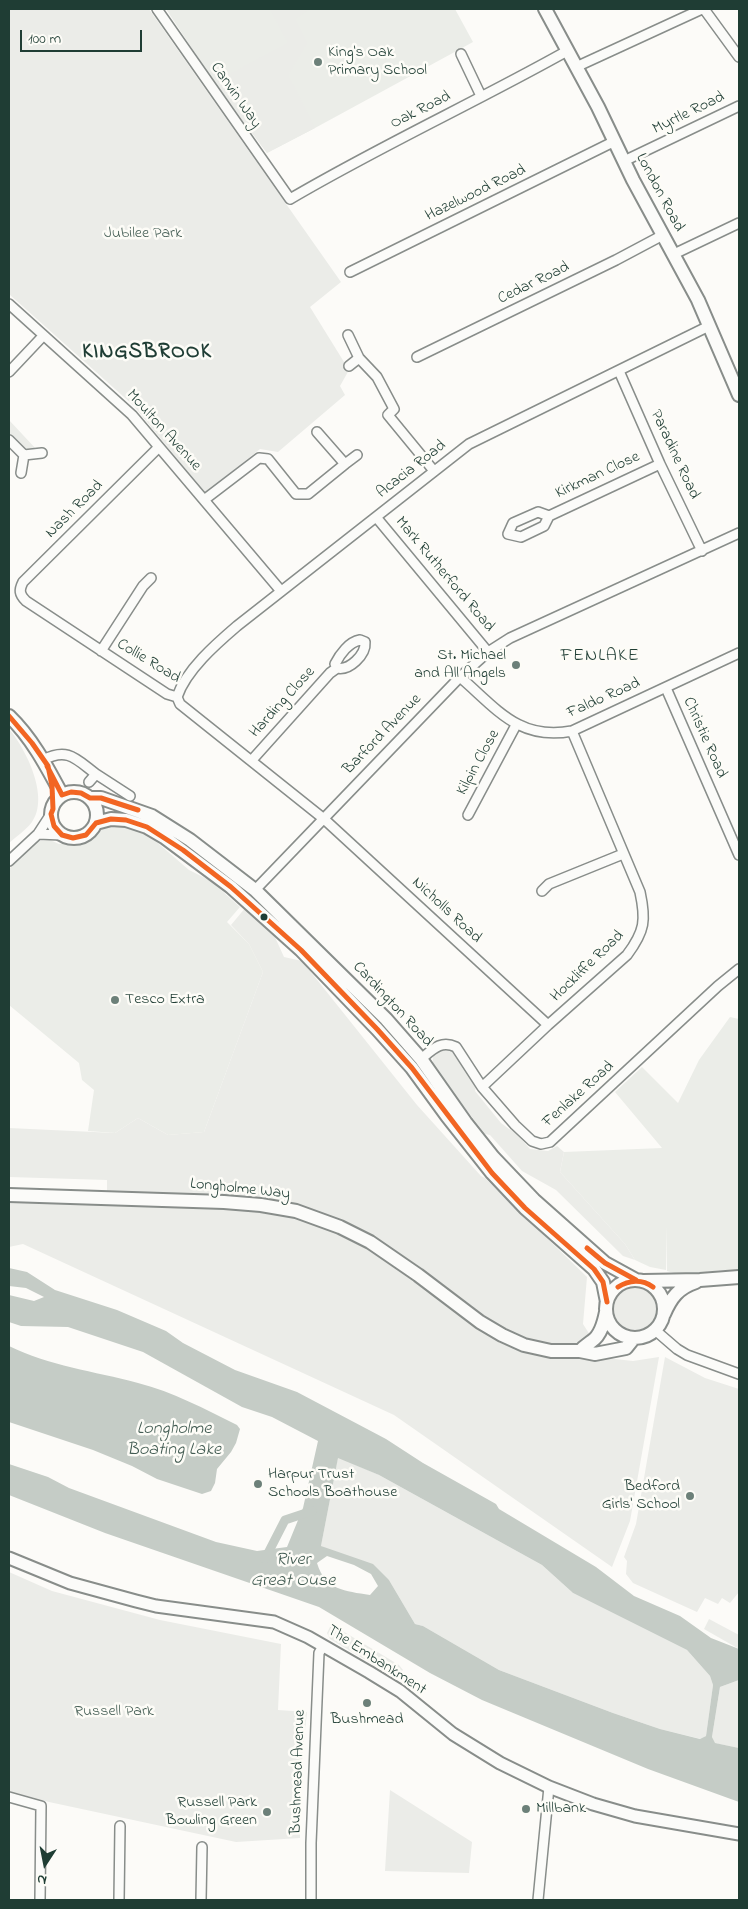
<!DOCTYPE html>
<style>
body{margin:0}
#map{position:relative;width:748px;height:1909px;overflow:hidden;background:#fcfbf8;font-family:"Indie Flower",sans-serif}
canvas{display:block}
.frame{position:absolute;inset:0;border:10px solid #1f3d34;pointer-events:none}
.north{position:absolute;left:20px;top:1839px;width:50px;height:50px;-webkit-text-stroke:4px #fdfcf7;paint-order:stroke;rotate:191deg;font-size:14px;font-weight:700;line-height:20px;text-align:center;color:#1f3d34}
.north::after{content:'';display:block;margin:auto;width:18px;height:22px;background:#1f3d34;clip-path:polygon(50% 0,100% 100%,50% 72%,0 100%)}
.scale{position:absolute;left:20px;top:30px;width:122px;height:22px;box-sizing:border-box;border:2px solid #1f3d34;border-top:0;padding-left:6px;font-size:15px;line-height:18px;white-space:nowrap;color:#1f3d34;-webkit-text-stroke:4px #fdfcf7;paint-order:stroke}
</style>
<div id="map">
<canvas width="748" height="1909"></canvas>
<div class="frame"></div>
<div class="north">N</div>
<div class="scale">100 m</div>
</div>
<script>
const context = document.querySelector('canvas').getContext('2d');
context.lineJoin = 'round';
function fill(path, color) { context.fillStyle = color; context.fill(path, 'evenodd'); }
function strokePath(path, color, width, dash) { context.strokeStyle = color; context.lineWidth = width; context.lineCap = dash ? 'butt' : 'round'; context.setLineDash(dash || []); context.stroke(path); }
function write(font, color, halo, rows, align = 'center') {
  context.font = font + ' "Indie Flower",sans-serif'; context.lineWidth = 5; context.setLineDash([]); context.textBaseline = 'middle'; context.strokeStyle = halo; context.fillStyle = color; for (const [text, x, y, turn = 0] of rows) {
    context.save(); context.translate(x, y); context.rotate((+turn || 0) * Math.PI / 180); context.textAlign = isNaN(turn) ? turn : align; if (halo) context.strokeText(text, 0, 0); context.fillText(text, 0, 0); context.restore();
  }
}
fill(new Path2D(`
 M166,9H455L473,42L315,128L267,153L214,82Z
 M110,825L131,828L152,838L189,870L211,881L240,907L227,922L249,944L263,972L204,1132L168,1135L138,1118L115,1133L88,1131L94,1090L82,1080L79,1063L9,1005V869L36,841L50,840L59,844L93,839L104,827Z
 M730,1017L739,1019V1270H723L681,1275L667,1271L666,1226V1270L650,1267L635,1260L625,1244L560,1172L564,1152L662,1148L615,1092L642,1067L678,1103L699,1060Z`), '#ebede8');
fill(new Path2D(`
 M9,9H149L341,282L310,307L349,370L340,386L345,395L278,452L260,449L205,493L134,406L9,294Z
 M270,9H310L295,19L307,43L288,75L315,128L267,153L214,82L288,43Z
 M9,420L37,450C21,452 20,447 9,437Z
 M9,729C26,749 50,797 32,822C26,830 16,837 9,843Z
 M246,907L274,935L284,957L302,961L417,1105L481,1176L485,1178L587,1277L583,1324L590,1335C571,1354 528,1341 507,1331C465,1303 426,1268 382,1242C353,1225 323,1212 290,1204L107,1192V1180L9,1177V1128L115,1133L138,1118L168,1135L204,1132L263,972L249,944L231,925Z
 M441,1048L452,1049L456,1054L476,1087L475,1091L501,1123L509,1129L514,1131L530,1149L548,1151L557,1146L564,1152L560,1172L625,1244L635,1260L623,1256L556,1190L522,1171L490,1135L485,1134L434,1068C431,1059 433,1053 441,1048Z
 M9,1201L234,1207L275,1212L305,1218L374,1249L518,1348C552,1360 570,1361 605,1356L606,1358L633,1361L659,1357L630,1521L612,1567L394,1415L23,1244L9,1247Z
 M614 1309a22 22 0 1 1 44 0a22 22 0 1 1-44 0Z
 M665,1357L705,1378L739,1389V1592L730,1603L722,1598L718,1604L705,1598L697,1612L633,1583L626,1574L627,1561L624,1557L636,1524Z
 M338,1457L379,1475L542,1565L573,1593L687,1650L710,1676L713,1685L706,1736L701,1739L660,1729L613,1713L499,1670L423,1626L415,1624L389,1580L321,1546Z
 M9,1572L52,1591L160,1620L281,1644L278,1710L307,1712L300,1780V1838L236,1842L49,1802L9,1791Z
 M709,1619L739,1635V1649L704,1629Z
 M330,1627H336L399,1665L403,1670L399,1676H393L330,1639L327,1633Z
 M739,1680V1748L714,1743L712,1737L720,1687Z
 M390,1790L472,1842L469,1873L385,1871Z`), '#ebece8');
fill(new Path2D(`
 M9,1268L27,1272L55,1290L117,1310L166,1331L183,1343L235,1370L297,1392L386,1439L423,1463L496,1504L499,1509L596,1567L634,1596L680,1616L711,1638L739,1649V1680L720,1687L712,1737L715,1743L739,1748V1802L648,1769L482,1700L430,1673L319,1607L105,1533L9,1495V1464L48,1477L69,1488L216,1542L257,1551L287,1547L303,1508L318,1441L272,1417L242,1407L143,1352L68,1327L21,1326L9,1322V1295L34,1301L44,1297L26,1288L9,1286ZM338,1458L379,1475L542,1565L573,1593L687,1650L710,1676L713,1685L706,1736L700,1739L660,1729L613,1713L499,1670L423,1626L415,1624L389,1580L373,1564L321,1546ZM327,1556L354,1565L371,1574L378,1586L370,1595C345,1591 325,1590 317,1563Z
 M9,1346C49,1366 94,1371 138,1383C173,1392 205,1409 237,1425L240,1429L236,1443L231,1452L217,1469L215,1483L211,1491L202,1494L157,1479L132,1466L93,1450L9,1422Z`), '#c5ccc6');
strokePath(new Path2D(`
 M265,1559L285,1520L312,1511`), '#c5ccc6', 9);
const street = new Path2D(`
 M157,9L290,199C380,146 476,102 567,51
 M704,9L739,57
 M461,54L481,96
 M576,67L702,9
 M624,161L739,106
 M674,254L739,223
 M350,272L615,141
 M9,304L132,415L281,591
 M348,335L359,358L377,377L394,409L388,415L434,471
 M417,357L616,260L663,235
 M349,366L359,358
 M619,371L660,464L702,551
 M9,372L43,336
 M9,440L24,455L42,453
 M158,448L23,582C19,590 19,594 26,601L167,694L177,697
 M345,464L357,455
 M21,473L24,455
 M204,500L259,458L268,459L296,494H308L345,464L317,432
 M538,512L549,516L544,526L521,537L508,534L513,523Z
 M549,516L660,464
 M376,517L488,652
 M360,640L365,642C366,655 349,671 337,668L335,664C340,654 349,642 360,640Z
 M101,651L143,586L151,578
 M460,677C497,709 519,741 572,731L739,653
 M666,688L739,855
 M177,697C186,670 216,644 237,626L469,444L709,326
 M177,697L180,704L324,819L548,1025
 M43,760C68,747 76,759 96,774L89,782
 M252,760L330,673L337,668
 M96,774L130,796
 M51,814L38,834L62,835
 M468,815L516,725
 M9,861L38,834
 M255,890L460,677L488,652L510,638L739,533
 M542,891L549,884L623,854
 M421,1059C433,1049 441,1040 456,1047L482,1087L515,1125L532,1141L541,1144L550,1142L718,986L739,969
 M482,1087L548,1025L627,955C645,931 646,920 640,892L572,731
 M655,1330L677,1349L687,1355L739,1374
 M9,1797L41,1806L40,1900
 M119,1900L120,1826
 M201,1900L202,1847
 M311,1900V1843L319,1653L323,1646
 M538,1900L549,1787`);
const secondary = new Path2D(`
 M9,1558L70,1583L136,1601L156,1606L274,1622L308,1637L369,1672L400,1691L453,1734L500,1763L549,1787L593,1804L635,1816L739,1834`);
const primary = new Path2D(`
 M545,9L598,107L633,180L698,300L739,395
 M9,716C32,738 47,767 62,795
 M51 815a23 23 0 1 1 46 0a23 23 0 1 1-46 0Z
 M90,798H101L152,816L190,840L255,890L386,1019L421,1059L466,1123L493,1157L534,1200L605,1263L636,1280
 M96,823L111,819L126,820L147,827L164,837L231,887L301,950L377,1029L412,1068L447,1116L492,1173L525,1208L594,1269L603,1282L607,1302
 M9,1195L224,1202L261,1205L296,1211L340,1227L370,1242L418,1275L480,1322L502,1335L524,1345L551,1351H580L595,1354L626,1348L634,1338
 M606 1309a29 29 0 1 1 58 0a29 29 0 1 1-58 0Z
 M644,1281L700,1280L739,1277
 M664,1314C671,1298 678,1288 696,1282
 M580,1351C584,1346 587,1345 592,1341C601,1335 604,1322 606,1312`);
strokePath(street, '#888d8a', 12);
strokePath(secondary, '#888d8a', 15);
strokePath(primary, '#888d8a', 16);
strokePath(street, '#fbfbf9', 9);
strokePath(secondary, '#fbfbf9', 11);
strokePath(primary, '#fbfbf9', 12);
strokePath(new Path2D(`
 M9,716L32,743L48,766L52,786L53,809L51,814L54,826L62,835L73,838L86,835L96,823L111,819L126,820L147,827L183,850L231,887L301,950L377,1029L412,1068L492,1173L525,1208L594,1269L603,1282L607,1302
 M47,766L62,795L71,792L81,793L90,798H101L138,810
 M587,1248L605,1263L636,1280
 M618,1287C629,1280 642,1279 653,1287`), '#f26522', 5);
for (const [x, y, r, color] of [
 [318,62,5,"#6c8079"],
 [516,665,5,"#6c8079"],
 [264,917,4.5,"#1f3d34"],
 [115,1000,5,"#6c8079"],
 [258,1484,5,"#6c8079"],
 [690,1496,5,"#6c8079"],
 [367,1703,5,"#6c8079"],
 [526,1809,5,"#6c8079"],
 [267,1812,5,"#6c8079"]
]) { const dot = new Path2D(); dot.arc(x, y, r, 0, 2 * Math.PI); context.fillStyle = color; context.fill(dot); strokePath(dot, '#fdfcf7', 2); }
write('16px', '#1f3d34', '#fdfcf7', [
 ["King's Oak",328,53],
 ["Primary School",328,71],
 ["St. Michael",506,656,"right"],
 ["and All Angels",506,674,"right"],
 ["Tesco Extra",125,1000],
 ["Harpur Trust",268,1475],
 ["Schools Boathouse",268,1493],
 ["Bedford",680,1487,"right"],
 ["Girls' School",680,1505,"right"],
 ["Bushmead",367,1720,"center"],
 ["Russell Park",257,1803,"right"],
 ["Bowling Green",257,1821,"right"],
 ["Millbank",536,1809]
], 'left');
write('16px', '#1f3d34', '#fdfcf7', [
 ["Canvin Way",235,96,55],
 ["Oak Road",421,111,-27],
 ["Myrtle Road",689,114,-26],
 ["London Road",659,193,62],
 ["Hazelwood Road",476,194,-26],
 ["Cedar Road",534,284,-26],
 ["Moulton Avenue",163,431,48],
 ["Paradine Road",674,455,65],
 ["Acacia Road",412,470,-38],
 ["Kirkman Close",598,476,-25],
 ["Nash Road",75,510,-45],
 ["Mark Rutherford Road",444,575,50],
 ["Collie Road",148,662,31],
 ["Faldo Road",604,699,-24],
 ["Harding Close",283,703,-48],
 ["Barford Avenue",383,735,-46],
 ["Christie Road",704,738,66],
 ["Kilpin Close",479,763,-61],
 ["Nicholls Road",446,911,43],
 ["Hockliffe Road",588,967,-44],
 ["Cardington Road",392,1005,47],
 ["Fenlake Road",579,1095,-42],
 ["Longholme Way",240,1190,6],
 ["The Embankment",376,1661,33],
 ["Bushmead Avenue",299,1772,-88]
]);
write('16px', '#455e55', '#fdfcf7', [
 ["Jubilee Park",143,234],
 ["Russell Park",114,1712]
]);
context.letterSpacing = '1px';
write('18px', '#1f3d34', '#fdfcf7', [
 ["FENLAKE",600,657]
]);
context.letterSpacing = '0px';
write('italic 18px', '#435c53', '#fdfcf7', [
 ["Longholme",174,1430],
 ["Boating Lake",174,1451],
 ["River",293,1561],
 ["Great Ouse",293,1582]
]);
context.letterSpacing = '1px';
write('bold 21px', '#1f3d34', '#fdfcf7', [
 ["KINGSBROOK",147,354]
]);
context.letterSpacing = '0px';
</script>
